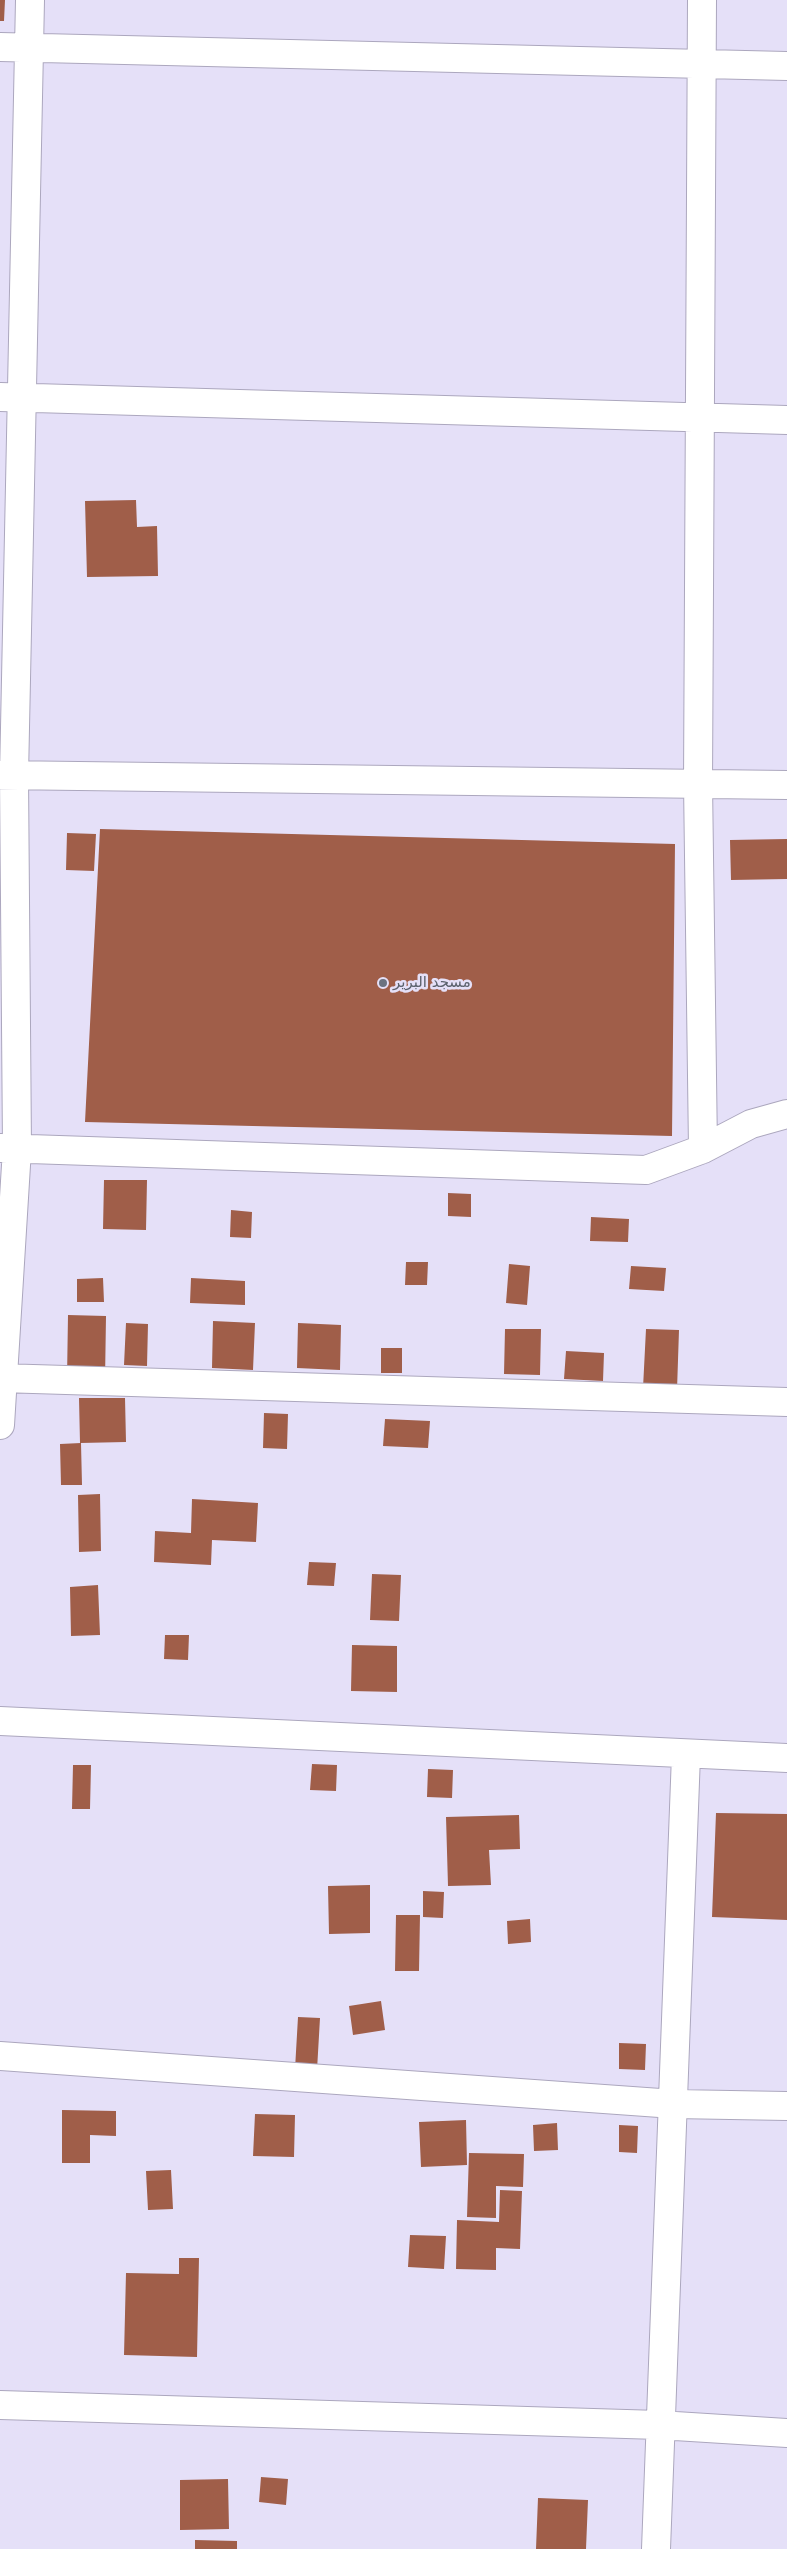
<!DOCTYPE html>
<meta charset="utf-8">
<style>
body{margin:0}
canvas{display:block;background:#e5e0f8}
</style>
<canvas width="787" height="2549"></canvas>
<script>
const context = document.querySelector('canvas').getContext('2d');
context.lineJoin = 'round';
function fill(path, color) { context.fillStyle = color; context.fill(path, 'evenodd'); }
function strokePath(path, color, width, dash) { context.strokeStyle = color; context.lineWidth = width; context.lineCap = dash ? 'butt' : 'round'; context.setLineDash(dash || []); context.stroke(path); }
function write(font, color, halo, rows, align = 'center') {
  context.font = font + ' "DejaVu Sans","Noto Sans Arabic",sans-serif'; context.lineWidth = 5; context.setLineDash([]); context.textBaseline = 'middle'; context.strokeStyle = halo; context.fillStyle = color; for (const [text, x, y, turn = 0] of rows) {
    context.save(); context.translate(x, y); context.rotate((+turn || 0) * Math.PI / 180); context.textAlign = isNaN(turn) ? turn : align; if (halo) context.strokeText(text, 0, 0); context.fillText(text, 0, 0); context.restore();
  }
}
fill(new Path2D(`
 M0,0H5L4,21H0Z
 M136,500L137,527L157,526L158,576L87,577L85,501Z
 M100,829L675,844L672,1136L85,1122Z
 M67,833L96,834L94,871L66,870Z
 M787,839V879L731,880L730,840Z
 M104,1180H147L146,1230L103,1229Z
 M448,1193L471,1194V1217L448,1216Z
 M231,1210L252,1212L251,1238L230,1237Z
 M591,1217L629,1219L628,1242L590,1241Z
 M406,1262H428L427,1285H405Z
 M509,1264L530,1266L527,1305L506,1303Z
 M631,1266L666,1268L664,1291L629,1289Z
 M103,1278L104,1302H77V1279Z
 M191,1278L245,1281V1305L190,1303Z
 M68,1315L106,1316L105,1381L67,1379Z
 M213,1321L255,1323L253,1370L212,1368Z
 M126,1323L148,1324L147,1366L124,1365Z
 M298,1323L341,1325L340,1370L297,1368Z
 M505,1329H541L540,1375L504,1374Z
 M646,1329L679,1330L677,1390L643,1388Z
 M381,1348H402V1373H381Z
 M566,1351L604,1353L603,1381L564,1379Z
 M79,1398H125L126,1442L80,1443Z
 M264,1413L288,1414L287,1449L263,1448Z
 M385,1419L430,1421L428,1448L383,1446Z
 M81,1443L82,1485H61L60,1444Z
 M100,1494L101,1551L79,1552L78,1495Z
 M192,1499L258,1503L256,1542L212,1540L211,1565L154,1562L155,1531L191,1533Z
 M309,1562L336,1563L334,1586L307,1585Z
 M372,1574L401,1575L399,1621L370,1620Z
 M98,1585L100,1635L71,1636L70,1587Z
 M165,1635H189L188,1660L164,1659Z
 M352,1645L397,1646V1692L351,1691Z
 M312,1764L337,1765L336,1791L310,1790Z
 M73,1765H91L90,1809H72Z
 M428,1769L453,1770L452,1798L427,1797Z
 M716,1813L787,1814V1920L712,1917Z
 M519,1815L520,1849L489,1850L491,1885L448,1886L446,1817Z
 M370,1885V1933L329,1934L328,1886Z
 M423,1891L444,1892L443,1918L423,1917Z
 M396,1915H420L419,1971H395Z
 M530,1919L531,1942L508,1944L507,1921Z
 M381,2001L385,2030L353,2035L349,2006Z
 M298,2017L320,2018L317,2070L295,2069Z
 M619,2043L646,2044L645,2070L619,2069Z
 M62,2110L116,2111V2136L90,2135V2163H62Z
 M255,2114L295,2115L294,2157L253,2156Z
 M466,2120L467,2165L421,2167L419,2122Z
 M557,2123L558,2150L534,2151L533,2125Z
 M619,2125L638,2126L637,2153L619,2152Z
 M469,2153L524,2154L523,2187L496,2186V2218L467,2217Z
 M171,2170L173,2209L148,2210L146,2171Z
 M500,2190L522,2191L520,2249L496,2248V2270L456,2269L457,2220L499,2222Z
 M410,2235L446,2236L444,2269L408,2267Z
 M179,2258H199L197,2357L124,2355L126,2273L179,2274Z
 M261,2477L288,2479L286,2505L259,2502Z
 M228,2479L229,2529L180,2530V2480Z
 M538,2498L588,2500L586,2549H536Z
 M195,2540L237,2541V2549H195Z`), '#a05e49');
const minor = new Path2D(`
 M702,0L698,783L703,1149
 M0,47L787,66
 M0,397L787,420
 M0,775L787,785
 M0,1148L646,1170L703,1149L751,1124L787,1114
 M0,1378L787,1402
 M0,1425L17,1149L14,776L30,0
 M0,1721L787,1758
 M0,2056L674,2104L787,2106
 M0,2405L659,2425L787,2433
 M656,2549L686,1755`);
strokePath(minor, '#aca7be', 30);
strokePath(minor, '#fff', 28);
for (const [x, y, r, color] of [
 [383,983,5,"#6b7280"]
]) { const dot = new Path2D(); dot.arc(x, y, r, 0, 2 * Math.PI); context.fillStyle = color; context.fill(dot); strokePath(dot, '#e5e0f8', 2); }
write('15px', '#5b616d', '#e5e0f8', [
 ["مسجد البرير",393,983]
], 'left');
</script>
